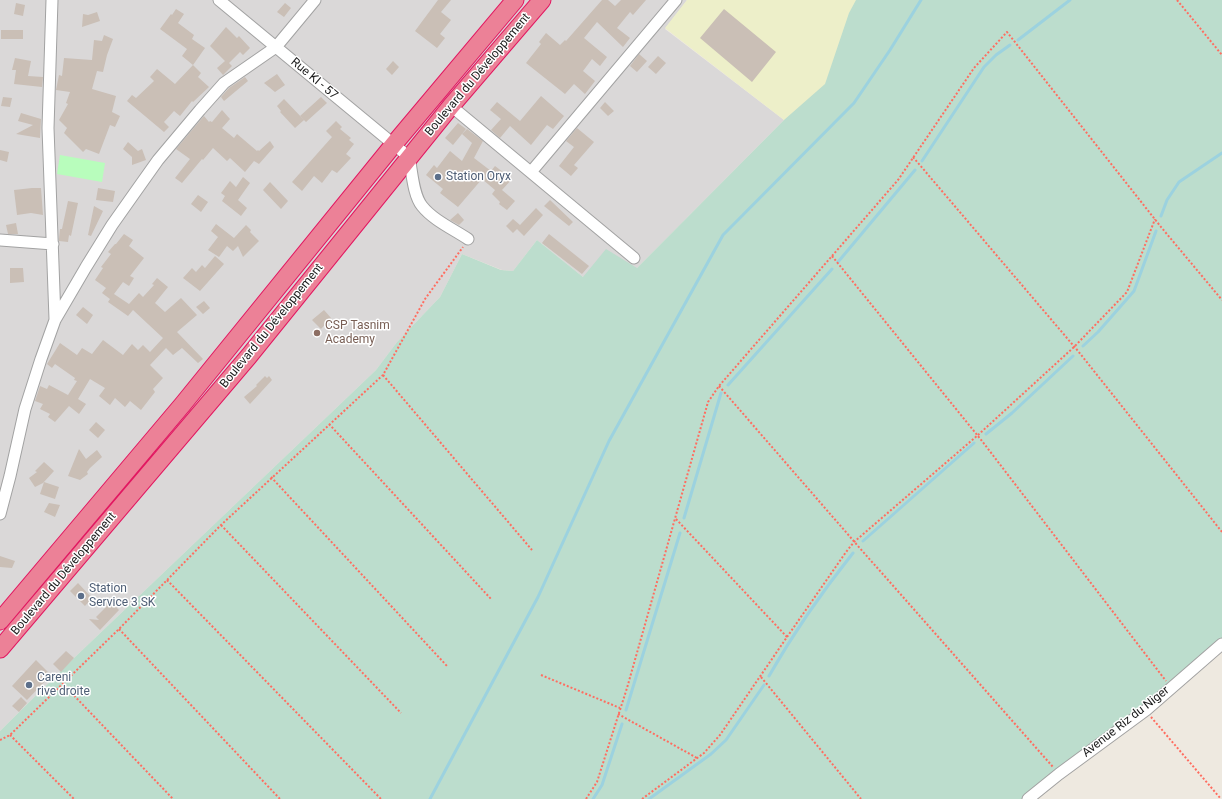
<!DOCTYPE html>
<meta charset="utf-8">
<style>
body{margin:0}
canvas{display:block;background:#eee9e0}
</style>
<canvas width="1222" height="799"></canvas>
<script>
const context = document.querySelector('canvas').getContext('2d');
context.lineJoin = 'round';
function fill(path, color) { context.fillStyle = color; context.fill(path, 'evenodd'); }
function strokePath(path, color, width, dash) { context.strokeStyle = color; context.lineWidth = width; context.lineCap = dash ? 'butt' : 'round'; context.setLineDash(dash || []); context.stroke(path); }
function write(font, color, halo, rows, align = 'center') {
  context.font = font + ' Roboto,sans-serif'; context.lineWidth = 3; context.setLineDash([]); context.textBaseline = 'middle'; context.strokeStyle = halo; context.fillStyle = color; for (const [text, x, y, turn = 0] of rows) {
    context.save(); context.translate(x, y); context.rotate((+turn || 0) * Math.PI / 180); context.textAlign = isNaN(turn) ? turn : align; if (halo) context.strokeText(text, 0, 0); context.fillText(text, 0, 0); context.restore();
  }
}
fill(new Path2D(`
 M0,0H687L665,29L784,120L637,268L583,277L537,240L513,271L502,270L462,254L440,297L397,342L376,370L74,658L0,731Z`), '#dad8d8');
fill(new Path2D(`
 M687,0H1082L855,132L784,120L665,28Z`), '#edefc9');
fill(new Path2D(`
 M856,0H1222V638L1132,715L1024,799H0V731L74,658L376,370L397,342L440,297L462,254L501,270L513,271L537,240L583,277L606,249L637,268L784,120L825,84L849,13Z`), '#bcddcd');
fill(new Path2D(`
 M60,155L105,163L102,182L57,174Z`), '#b8fdbc');
strokePath(new Path2D(`
 M1018,40L1070,0
 M922,161L984,67L996,55L1010,45
 M1161,216L1167,200L1179,182L1222,153
 M838,262L915,170
 M1083,346L1098,332L1134,291L1156,231
 M728,385L832,269
 M986,434L1012,413L1073,356
 M684,518L721,393
 M863,541L974,443
 M769,676C794,632 822,592 853,553
 M626,710L680,533
 M430,799L538,597L609,441L723,235L854,103L890,50L921,0
 M593,799L602,785L622,724
 M649,799L711,754L726,740L764,685`), '#9cd2df', 3);
fill(new Path2D(`
 M438,0H451L441,12L451,20L440,34L445,38L437,48L415,31Z
 M602,0H608L615,6L621,0H646L633,15L630,12L617,28L630,38L623,47L597,22L584,38L607,57L600,66L592,59L583,71L595,81L585,94L574,84L565,94L526,63L541,44L539,42L546,33L560,45L565,40L566,41Z
 M16,3L25,5L23,16L14,14Z
 M285,3L291,8L284,17L277,12Z
 M176,9L184,14L178,23L194,35L192,39L205,48L193,65L182,56L187,49L160,29L171,14L172,15Z
 M724,9L776,52L752,82L700,38Z
 M97,12L100,21L82,27L83,14L88,15Z
 M226,27L237,38L239,36L250,48L243,55L240,52L229,63L232,66L223,75L217,68L225,61L210,46Z
 M1,30H23V39H1Z
 M104,35L113,39L107,55L103,72L97,71L92,89L116,96L112,112L120,116L115,127L110,125L99,154L86,149L83,152L64,133L67,128L59,120L68,104L66,103L70,92L56,90L59,75L62,76L64,58L92,60L94,40L102,41Z
 M639,54L647,61L637,72L630,66Z
 M658,56L666,63L656,74L648,67Z
 M15,58L31,61L28,76L43,77L42,87L14,84L16,70H12Z
 M393,61L399,67L392,75L386,69Z
 M193,65L201,73L198,77L209,87L193,102L192,101L180,116L174,111L164,122L169,127L164,132L127,101L132,95L136,98L154,81L150,77L157,69L175,84Z
 M277,74L285,85L275,92L264,83Z
 M245,77L248,81L224,101L221,97L229,88Z
 M541,96L564,116L553,129L547,125L531,145L510,126L500,138L491,130L501,119L490,110L497,102L520,121Z
 M3,97L12,98L10,107L1,106Z
 M321,97L327,103L306,122L300,116Z
 M284,99L304,120L295,128L280,112L281,111L277,106Z
 M605,102L614,111L608,116L600,108Z
 M222,110L230,119L222,128L234,138L237,134L257,151L258,150L259,151L270,141L274,147L259,164L254,161L245,172L230,158L227,161L213,148L203,160L202,159L182,183L175,178L190,159L176,149L204,116L209,122L210,121L212,122Z
 M21,113L41,119L40,138L16,134L33,125L18,121Z
 M336,121L342,127L340,129L351,138L349,140L354,144L346,154L351,158L337,173L332,170L322,183L314,176L302,191L292,182L332,137L326,131Z
 M458,123L466,129L453,145L445,138Z
 M577,128L594,142L574,165L578,168L571,176L559,166L574,147L566,141Z
 M467,129L483,141L474,158L491,171L495,166L512,179L502,190L515,201L507,210L499,204L500,202L492,194L495,190L482,179L458,207L440,193L443,189L426,175L434,165L437,168L450,151L462,161L472,143L462,134Z
 M128,142L138,151L142,149L146,160L132,165V157L123,149Z
 M0,150L9,152L7,162L0,160Z
 M243,177L250,183L238,200L247,208L241,216L222,201L225,196L221,193L230,181L236,187Z
 M270,182L288,201L281,209L263,190Z
 M32,188H41L43,215L31,213L17,215L14,190Z
 M98,188L115,191L113,202L96,200Z
 M198,195L208,202L201,212L191,204Z
 M550,200L573,222L569,226L544,206Z
 M68,201L78,203L71,236L69,235L68,242L59,241V239L60,229H62Z
 M94,206L103,211L91,236L88,235Z
 M536,208L543,215L524,236L517,229L513,233L506,226L513,219L520,225Z
 M458,213L464,220L459,225L450,220Z
 M16,223L18,234H8L6,225Z
 M216,224L234,238L246,225L251,230L250,232L259,241L243,257L238,246L233,251L227,246L219,257L208,250L218,237L211,231Z
 M124,234L133,240L129,246L144,258L130,276L134,278L129,286L123,282L114,294L129,304L139,293L143,297L154,285L152,284L157,278L168,287L155,303L165,312L181,298L197,315L177,332L203,359L198,363L182,348L173,355L166,348L150,365L163,378L153,389L155,392L141,410L130,401L125,407L115,398L110,405L99,396L105,388L90,379L78,399L86,404L79,414L69,406L55,422L48,417L50,414L40,409L43,404L35,401L40,386L47,389L49,385L68,395L77,381L74,380L75,378L55,364L52,368L47,364L60,343L77,355L82,348L92,354L103,340L123,355L132,344L138,350L143,345L150,352L163,338L133,310L128,316L108,302L110,299L102,293L106,288L95,280L103,268L101,267L111,254L108,252L115,244H116Z
 M549,234L589,266L582,274L542,243Z
 M215,256L224,264L200,291L183,278L192,268L196,272L202,265L205,268Z
 M10,268H23L24,282L10,283Z
 M204,301L210,308L203,314L196,307Z
 M83,307L93,315L87,324L76,315Z
 M324,310L331,318L321,329L312,320Z
 M265,376L267,378L269,376L272,380L250,404L244,397L257,386L256,385Z
 M96,422L105,430L98,438L89,430Z
 M79,449L86,459L97,450L102,457L90,468L87,472L88,474L80,480L68,476Z
 M44,462L54,471L43,483L35,487L29,478L37,472L35,471Z
 M44,482L59,487L55,499L40,494Z
 M49,503L60,505L55,517L44,512Z
 M0,556L15,561L12,568L0,567Z
 M78,583L92,598L85,606L70,591Z
 M111,602L119,610L100,630L89,619L99,620L96,617Z
 M66,651L74,658L61,672L53,664Z
 M36,660L51,675L27,700L12,686Z
 M21,697L27,703L19,712L12,706Z`), '#cabfb6');
const minor = new Path2D(`
 M52,0L48,128L55,319
 M219,0L409,157C412,171 413,195 422,206C433,220 453,229 468,239
 M451,106L634,258
 M531,172L676,0
 M0,240L53,244
 M0,514L10,476L25,409L41,359L55,320L86,267L112,225L136,191L158,160L200,110L224,83L276,47L315,0
 M1028,799L1059,774L1146,710L1222,644`);
const highway = new Path2D(`
 M0,621L183,404L394,144L515,0
 M0,649L249,356L451,106L542,0`);
strokePath(minor, '#a2a2a2', 13);
strokePath(highway, '#e21761', 19);
strokePath(new Path2D(`
 M1177,0L1222,55
 M913,157L1078,351L1222,532
 M832,256L982,441L1166,681
 M383,375L532,550
 M719,386L858,546L1053,767
 M329,424L491,599
 M271,477L447,666
 M221,525L401,713
 M167,580L381,799
 M119,629L280,799
 M787,637L846,552L854,542L978,435L1074,347L1127,292L1155,219
 M541,675L620,708
 M761,677L861,799
 M63,684L173,799
 M618,714L697,758
 M1151,717L1221,799
 M10,735L74,799
 M0,740L10,735L119,629L221,525L383,375L425,299L463,247
 M586,799L597,782L627,688L708,402L719,386L898,180L974,68L1007,32L1161,227L1222,300
 M642,799L704,753L720,735L787,637L676,519`), '#ff6d60', 2, [2, 2]);
strokePath(minor, '#fff', 11);
strokePath(highway, '#ec8197', 17);
for (const [x, y, r, color] of [
 [438,177,4,"#5c6f8a"],
 [317,333,4,"#8d6e63"],
 [81,596,4,"#5c6f8a"],
 [29,685,4,"#5c6f8a"]
]) { const dot = new Path2D(); dot.arc(x, y, r, 0, 2 * Math.PI); context.fillStyle = color; context.fill(dot); strokePath(dot, '#fff', 1.5); }
write('12px', '#1b1b1b', '#fff', [
 ["Boulevard du Développement",478,75,-50],
 ["Rue KI - 57",314,79,40],
 ["Boulevard du Développement",272,326,-51],
 ["Boulevard du Développement",64,574,-50],
 ["Avenue Riz du Niger",1126,722,-38]
]);
write('12px', '#4e5e75', '#fff', [
 ["Station Oryx",446,177],
 ["Station",89,589],
 ["Service 3 SK",89,603],
 ["Careni",37,678],
 ["rive droite",37,692]
], 'left');
write('12px', '#785e54', '#fff', [
 ["CSP Tasnim",325,326],
 ["Academy",325,340]
], 'left');
</script>
